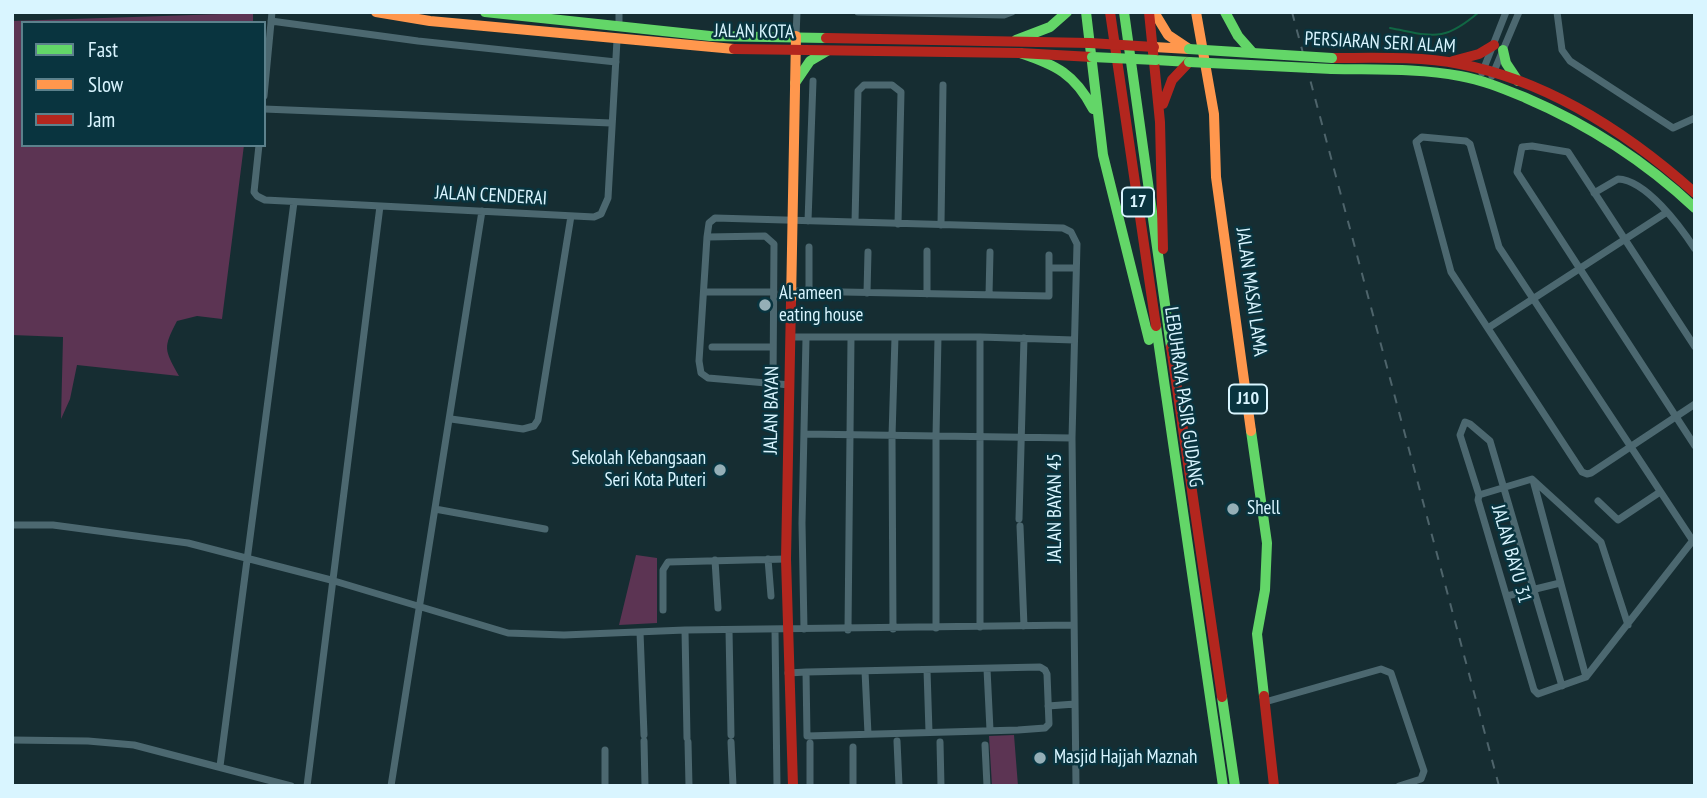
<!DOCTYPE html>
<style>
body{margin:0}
#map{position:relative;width:1707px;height:798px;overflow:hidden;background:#162d32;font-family:"PT Sans Narrow",sans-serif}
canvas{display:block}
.frame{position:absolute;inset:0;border:14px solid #d9f5ff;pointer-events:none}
.legend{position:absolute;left:21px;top:21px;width:245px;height:126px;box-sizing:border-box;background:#09343f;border:2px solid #5c818c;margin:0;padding:9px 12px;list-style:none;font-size:21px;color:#d9f5ff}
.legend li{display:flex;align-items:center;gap:14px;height:35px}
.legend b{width:35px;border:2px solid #5c818c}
</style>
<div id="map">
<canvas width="1707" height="798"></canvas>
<div class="frame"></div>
<ul class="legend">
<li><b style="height:9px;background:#63d668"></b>Fast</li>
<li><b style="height:9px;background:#ff974d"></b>Slow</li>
<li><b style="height:9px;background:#b3261e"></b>Jam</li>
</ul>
</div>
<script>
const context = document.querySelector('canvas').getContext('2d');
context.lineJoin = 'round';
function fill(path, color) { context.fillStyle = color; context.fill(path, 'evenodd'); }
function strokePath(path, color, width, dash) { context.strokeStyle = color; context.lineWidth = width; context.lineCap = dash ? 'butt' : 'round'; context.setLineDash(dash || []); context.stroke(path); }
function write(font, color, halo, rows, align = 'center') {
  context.font = font + ' "PT Sans Narrow",sans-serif'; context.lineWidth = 5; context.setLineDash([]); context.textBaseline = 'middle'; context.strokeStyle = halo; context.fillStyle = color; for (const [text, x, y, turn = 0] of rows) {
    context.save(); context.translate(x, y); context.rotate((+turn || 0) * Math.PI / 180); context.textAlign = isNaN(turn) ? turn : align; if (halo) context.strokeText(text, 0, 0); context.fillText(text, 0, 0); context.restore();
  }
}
fill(new Path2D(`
 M253,13V23H23V145H244L222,319L197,316L177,321C163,348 164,349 179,376L77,365L70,399L61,419L63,337L12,335V21Z
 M636,555L657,558V623L619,625Z
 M1014,735L1018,786H992L989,736Z`), '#5c3453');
strokePath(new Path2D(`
 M1390,28C1433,36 1443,43 1479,12`), '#116744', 2);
strokePath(new Path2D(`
 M858,12L1004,15L1012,12
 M1557,12L1562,50L1570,61L1673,128L1695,118
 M271,21L418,41L616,62
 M619,26V12
 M796,36L797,12
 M1482,73L1506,12
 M1492,76L1519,12
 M264,96L272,12
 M264,109L611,123
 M259,145L254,192L257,196L265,200L594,217L601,214L608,198L617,40
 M1594,193L1618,179C1646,180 1680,226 1695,249
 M808,221L813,81
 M855,222L858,91L864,85H892L901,92L898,224
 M941,225L943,85
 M707,237L765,236L774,244L773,383
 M1049,268H1076
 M792,291L1049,296V255
 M704,292H774
 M809,292V247
 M867,293L868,252
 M927,294V251
 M989,295L990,252
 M1488,328L1667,212
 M791,337H980L1074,340
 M980,337V627
 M712,347H773
 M1695,347L1568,152L1532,146L1522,147L1517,172L1695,446
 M790,385L708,378L701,373L699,361L707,237L709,223L715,218L1063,228L1071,232L1077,244L1072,438L1076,786
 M451,419L523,429L534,426L538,420L571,216
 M804,434L1072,438
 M1533,480L1586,677
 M1479,495L1460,435L1465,422L1470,424L1490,441L1562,686
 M1598,501L1618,520L1660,492
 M435,509L545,529
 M1019,519L1024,338
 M12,525H53L188,543L331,580L508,633L564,635L685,630L1074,625
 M1020,526L1024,626
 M1693,541L1499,247L1470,144L1466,141L1422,137L1416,142L1451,272L1582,472L1587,474L1591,473L1695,404
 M768,559L771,596
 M715,560L718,608
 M1507,596L1560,583
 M663,610V570L668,562L786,559
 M1628,625L1601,542L1532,479L1479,495L1478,500L1534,690L1538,694L1586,677L1694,539
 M936,628V436L938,337
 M775,629L777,786
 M804,629L802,523L806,338
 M893,629L892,436L895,337
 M685,630L687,738
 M729,630L731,735
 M848,630L851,338
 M640,632L644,735
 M987,669L990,730
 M927,670L929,732
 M865,671L868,734
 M788,673L806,672L1040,667L1045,670L1047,674L1049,724L1045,728L1018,730L807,736L806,672
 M1265,702L1381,669L1391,673L1424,771L1421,779L1399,786
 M1048,706L1075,704
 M12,740L88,741L134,745L291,786
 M644,741L645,786
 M897,741L899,786
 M688,742L689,786
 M731,742L733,786
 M940,742L941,786
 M810,743V786
 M985,745L987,786
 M605,750V786
 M220,766L294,202
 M307,786L380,206
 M391,786L482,211
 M853,786V747`), '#4c6870', 7);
strokePath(new Path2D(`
 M485,12L710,36L826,38
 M1086,12L1103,155L1149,340
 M1124,12L1171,347
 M1225,12L1238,36L1253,53
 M1016,40L1050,27L1067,12
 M1503,50L1506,63L1518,81
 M1020,53C1056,65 1075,74 1093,109
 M1156,60L1189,62
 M1332,69C1375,70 1418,68 1460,76C1483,80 1504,89 1526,98C1589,125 1645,161 1695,208
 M795,83L810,61L827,51
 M1156,326L1223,786
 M1251,431L1267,543L1265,590L1257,634L1264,696
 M1222,697L1235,786`), '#63d668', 10);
strokePath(new Path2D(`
 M376,12L430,21L734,49
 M1154,12L1168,35L1189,49
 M1196,12L1214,114L1216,177L1251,431
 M1154,47L1189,49
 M791,302L796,36`), '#ff974d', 10);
strokePath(new Path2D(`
 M1110,12L1156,326
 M1149,12L1160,122L1163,249
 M826,38L1090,43
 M734,49L1020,53L1092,57
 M1332,58C1374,58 1418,56 1460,64C1548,81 1629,134 1695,193
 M1453,61L1479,54L1494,45
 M1163,104L1172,80L1189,62
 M791,302L786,559L793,786
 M1171,347L1222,697
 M1264,696L1274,786`), '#b3261e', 10);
strokePath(new Path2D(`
 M1292,12L1499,786`), '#4e646b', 2, [9, 9]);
strokePath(new Path2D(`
 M1189,49L1332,58
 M1092,57L1156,60
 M1189,62L1332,69`), '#63d668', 10);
strokePath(new Path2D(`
 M1090,43L1154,47`), '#b3261e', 10);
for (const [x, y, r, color] of [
 [765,305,7,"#95afb7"],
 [720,470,7,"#95afb7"],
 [1233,509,7,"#95afb7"],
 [1040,758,7,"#95afb7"]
]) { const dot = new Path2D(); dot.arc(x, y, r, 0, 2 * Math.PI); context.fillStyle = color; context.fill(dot); strokePath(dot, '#09343f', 2.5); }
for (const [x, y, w] of [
 [1138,202,32],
 [1248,399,38]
]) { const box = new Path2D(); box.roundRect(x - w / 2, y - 14.5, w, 29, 5); context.fillStyle = '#09343f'; context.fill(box); strokePath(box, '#d9f5ff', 2); }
write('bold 18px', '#d9f5ff', null, [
 ["17",1138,202],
 ["J10",1248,399]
]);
write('19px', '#d9f5ff', '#09343f', [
 ["JALAN KOTA",754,32,1],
 ["PERSIARAN SERI ALAM",1380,43,3],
 ["JALAN CENDERAI",491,196,3],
 ["JALAN MASAI LAMA",1251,292,82],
 ["LEBUHRAYA PASIR GUDANG",1183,397,82],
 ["JALAN BAYAN",772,410,-89],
 ["JALAN BAYAN 45",1056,508,-90],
 ["JALAN BAYU 31",1511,554,74]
]);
write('19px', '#d9f5ff', '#09343f', [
 ["Al-ameen",779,294],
 ["eating house",779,316],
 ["Sekolah Kebangsaan",706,459,"right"],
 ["Seri Kota Puteri",706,481,"right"],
 ["Shell",1247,509],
 ["Masjid Hajjah Maznah",1054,758]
], 'left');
</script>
